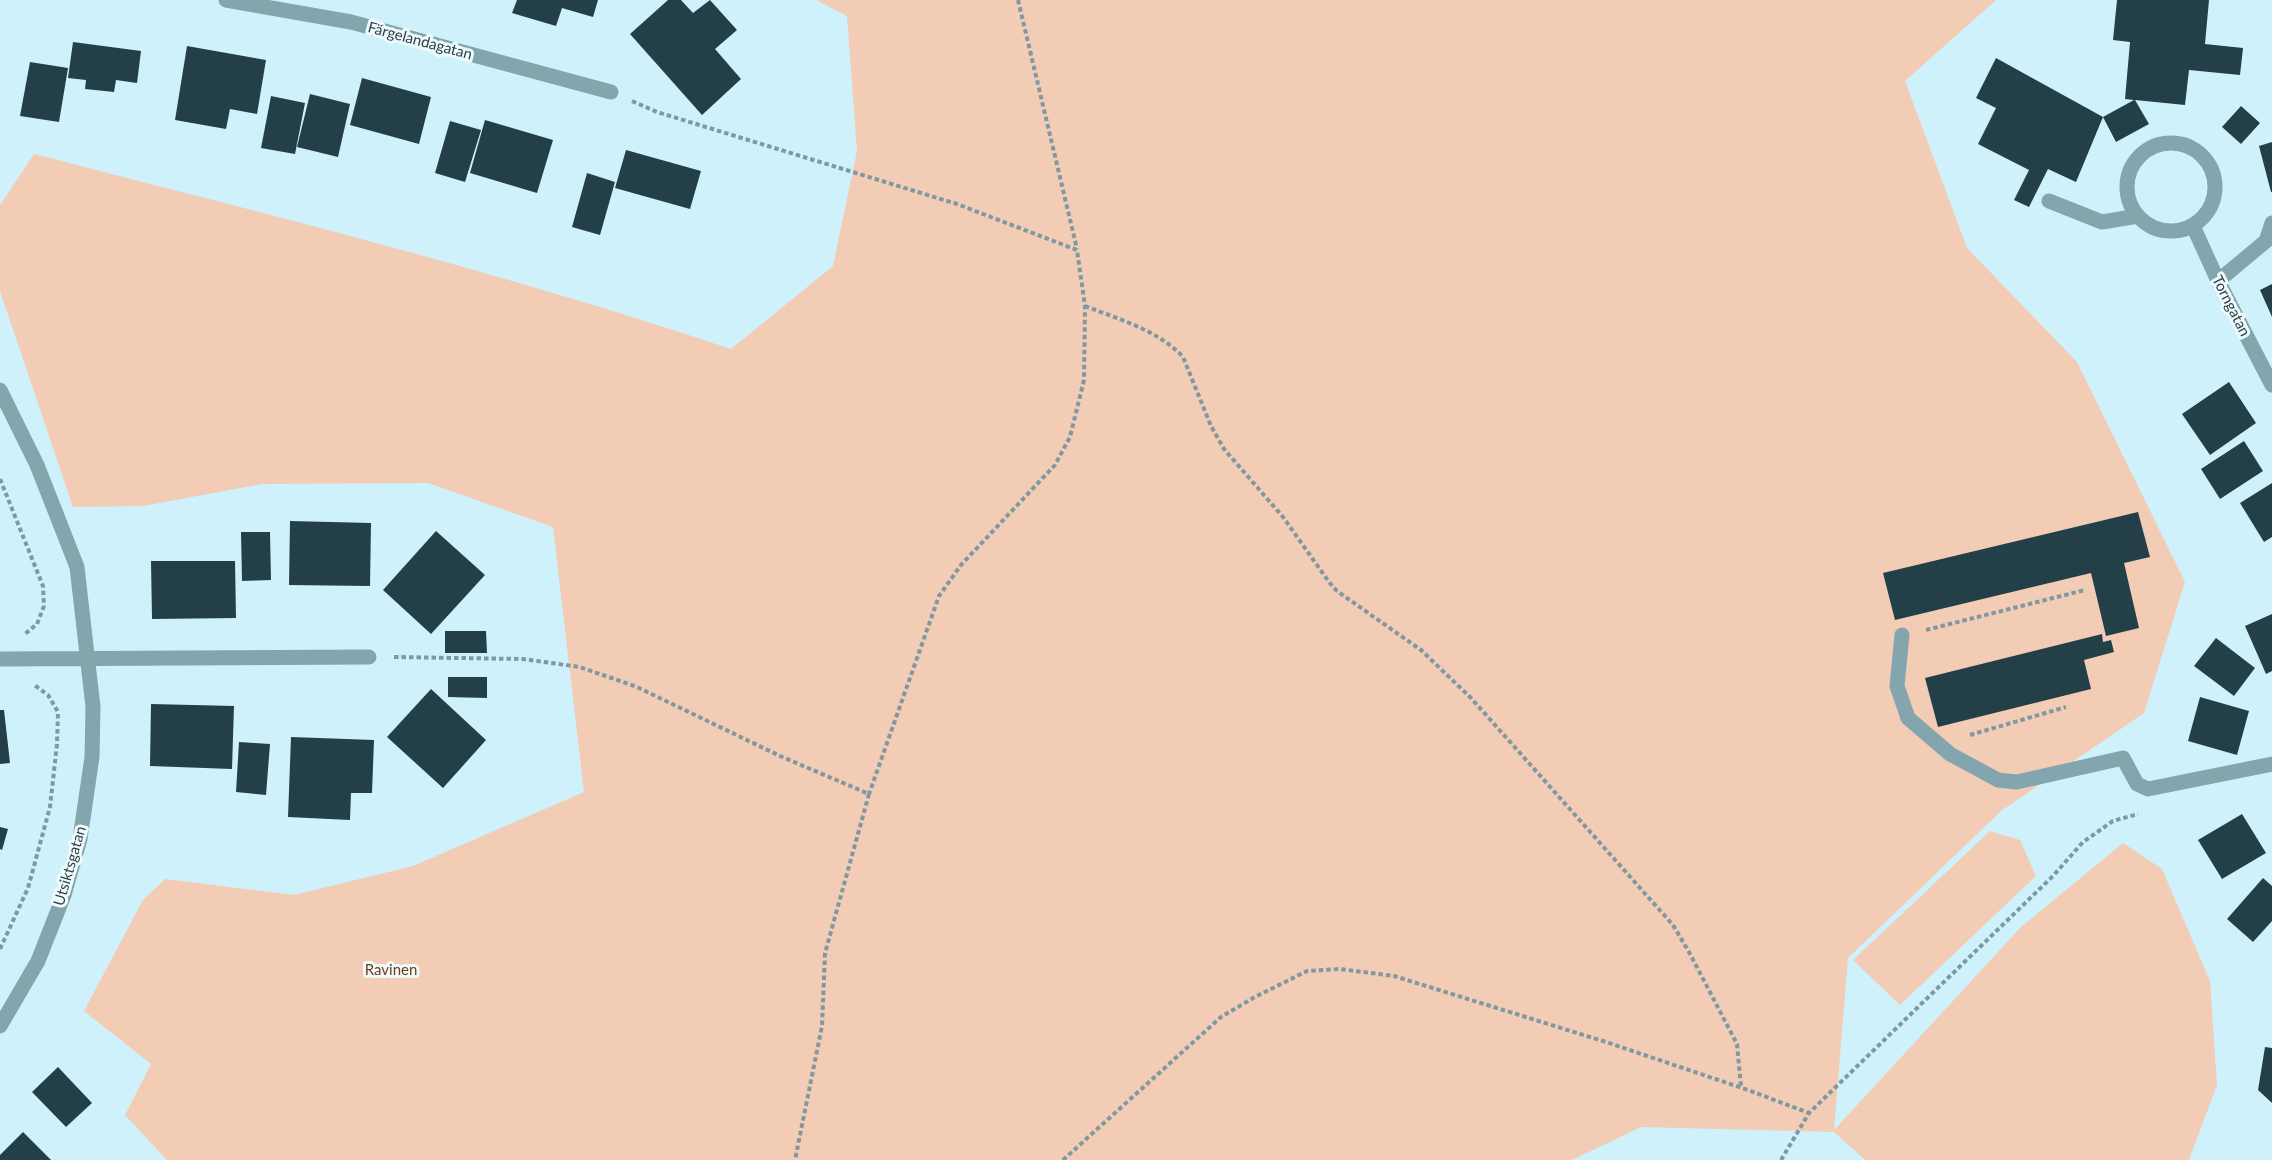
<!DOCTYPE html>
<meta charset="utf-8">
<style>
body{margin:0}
canvas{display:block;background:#cff1fb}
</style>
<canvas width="2272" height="1160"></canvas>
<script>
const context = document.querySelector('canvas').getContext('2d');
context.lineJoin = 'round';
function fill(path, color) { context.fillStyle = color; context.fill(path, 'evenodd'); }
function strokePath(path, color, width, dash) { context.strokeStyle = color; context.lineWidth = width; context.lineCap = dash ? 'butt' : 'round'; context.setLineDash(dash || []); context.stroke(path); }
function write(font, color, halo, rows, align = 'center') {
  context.font = font + ' Lato,sans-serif'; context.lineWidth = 6; context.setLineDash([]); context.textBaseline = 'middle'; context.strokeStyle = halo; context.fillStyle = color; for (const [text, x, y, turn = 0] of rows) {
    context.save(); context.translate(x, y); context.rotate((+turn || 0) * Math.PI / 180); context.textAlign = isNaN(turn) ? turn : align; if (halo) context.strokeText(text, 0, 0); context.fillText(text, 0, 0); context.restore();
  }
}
fill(new Path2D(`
 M816,0H1996L1905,81L1967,248L2077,362L2185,582L2144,713L2001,811L1848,958L1834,1130L2021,927L2123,843L2162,869L2210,981L2217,1085L2189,1160H1865L1834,1132L1641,1127L1572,1160H167L125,1115L151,1064L84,1011L143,900L165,879L294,895L413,866L584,792L553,527L428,483L262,484L143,506L73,507L0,291V205L34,154C267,214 502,272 731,349L833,266L857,151L847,16Z
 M1990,831L2020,840L2036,876L1900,1005L1853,960Z`), '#f3ccb5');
fill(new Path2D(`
 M517,0H598L593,17L562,8L556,26L512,13Z
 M668,0H681L693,13L710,0L737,30L715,49L741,79L702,115L630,34Z
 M2117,0H2209L2205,44L2243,48L2240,75L2189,70L2185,105L2135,100L2149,124L2116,142L2103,117L2134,100L2125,99L2130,42L2113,40Z
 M73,42L141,51L137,83L116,80L114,92L85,89L86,80L68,78Z
 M187,46L266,60L257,114L230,109L226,129L175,120Z
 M1996,58L2103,117L2076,182L2048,169L2029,207L2014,200L2029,170L1978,144L1996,108L1976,98Z
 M30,62L68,68L59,122L20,116Z
 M362,78L431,97L419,144L350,125Z
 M310,94L350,104L338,157L297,147Z
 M271,96L305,103L295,154L261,148Z
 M2241,106L2260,123L2241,144L2222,127Z
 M485,120L553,140L537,193L470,173Z
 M450,121L481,130L465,182L435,173Z
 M2272,142V192H2271L2259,146Z
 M626,150L701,171L690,209L615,188Z
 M587,173L615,182L600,235L572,227Z
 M2272,284V317L2260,290Z
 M2229,382L2256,423L2210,455L2182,414Z
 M2244,441L2263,471L2220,499L2201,469Z
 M2272,483V537L2264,542L2240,503Z
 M2138,512L2150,557L2124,563L2139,628L2106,636L2091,573L1895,620L1883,573Z
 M290,521L371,523L370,586L289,585Z
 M436,531L485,575L431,634L383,590Z
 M241,532H270L271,580L242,581Z
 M151,561H235L236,618L152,619Z
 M2272,614V671L2266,674L2245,626Z
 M445,631H486L487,653H445Z
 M2102,634L2103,642L2111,640L2114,652L2084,660L2091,689L1938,727L1925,678Z
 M2216,638L2255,668L2234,696L2194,666Z
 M448,677H487V698L448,697Z
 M431,689L486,740L443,788L387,737Z
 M2200,697L2249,711L2237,755L2188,741Z
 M151,704L234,706L232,769L150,766Z
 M0,710H4L10,763L0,764Z
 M291,737L374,740L372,793H351L350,820L288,817Z
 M239,742L270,744L266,795L236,792Z
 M2242,814L2266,853L2222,879L2198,840Z
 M0,827L8,829L2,850L0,849Z
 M2263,878L2272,886V921L2253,942L2227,919Z
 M2265,1047L2272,1048V1103L2258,1090Z
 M58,1067L92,1103L66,1127L32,1092Z
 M23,1132L51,1160H0V1155Z`), '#234048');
strokePath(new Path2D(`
 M1018,0L1077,249
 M632,101L657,112L957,204L1077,250L1085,306L1084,380L1070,437L1055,465L961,565L939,596L869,794
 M1085,306C1118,319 1158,330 1183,357L1211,426L1224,449L1283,517L1329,582L1337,591L1421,650L1471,698L1673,925L1689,952L1737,1044L1741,1087
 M0,479L43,586L44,606L37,624L25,634
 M1926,630L2085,590
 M394,657L523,659L580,667L637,687L780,756L869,794L825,953L822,1026L795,1160
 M1970,735L2066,707
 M0,949L28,888L50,807L57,744L58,712L48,695L33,684
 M1063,1160L1221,1017L1255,997L1307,971L1340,969L1394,976L1606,1042L1748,1090L1809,1113
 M1781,1160L1809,1113L2053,876L2083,842L2113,821L2138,814`), '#80989f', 4, [4.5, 3]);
strokePath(new Path2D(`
 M226,0L351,22L611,92
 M2127 187a44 44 0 1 1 88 0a44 44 0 1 1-88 0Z
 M2049,201L2102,222L2138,216
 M2193,226L2218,281L2272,385
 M2218,281L2266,241L2272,223
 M0,390L37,465L77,567L93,707L92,757L80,839L64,895L38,961L0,1026
 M1902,635L1897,686L1908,718L1950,754L1998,780L2017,782L2123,758L2137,784L2148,789L2272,764
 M0,659L369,657`), '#83a5ae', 15);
write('15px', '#303e41', '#edfbfe', [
 ["Färgelandagatan",420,41,15],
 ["Torngatan",2231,306,63],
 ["Utsiktsgatan",70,866,-74]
]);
write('15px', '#733b12', '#edfbfe', [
 ["Ravinen",391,970]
]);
</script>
